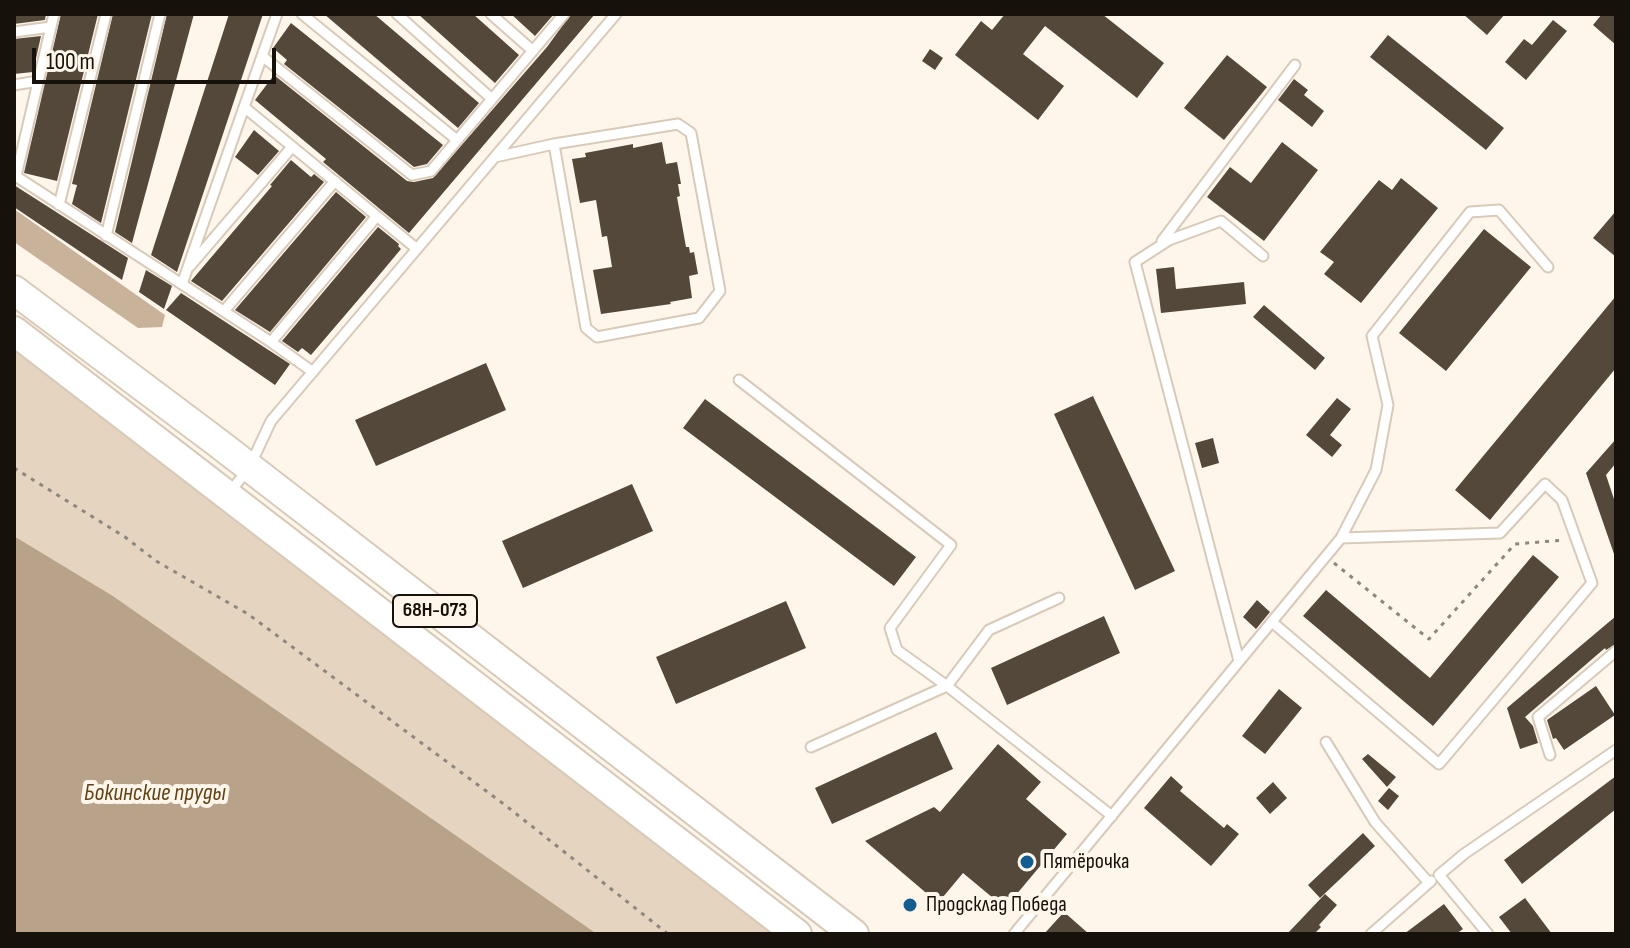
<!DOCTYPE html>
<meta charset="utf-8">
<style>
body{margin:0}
#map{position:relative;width:1630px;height:948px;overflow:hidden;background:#fff6eb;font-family:"Sofia Sans Condensed",sans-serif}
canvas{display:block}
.frame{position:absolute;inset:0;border:16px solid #16110b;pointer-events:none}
.scale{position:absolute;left:32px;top:48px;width:244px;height:36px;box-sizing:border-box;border:4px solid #16110b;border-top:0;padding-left:10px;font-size:24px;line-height:28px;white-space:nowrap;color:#16110b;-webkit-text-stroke:6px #fff6eb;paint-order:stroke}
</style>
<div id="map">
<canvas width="1630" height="948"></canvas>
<div class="frame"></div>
<div class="scale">100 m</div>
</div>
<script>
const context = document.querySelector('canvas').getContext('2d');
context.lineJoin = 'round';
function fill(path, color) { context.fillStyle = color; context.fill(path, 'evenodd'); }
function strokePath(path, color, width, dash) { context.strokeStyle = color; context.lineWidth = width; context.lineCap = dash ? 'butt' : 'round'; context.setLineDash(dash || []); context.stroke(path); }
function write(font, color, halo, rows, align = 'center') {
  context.font = font + ' "Sofia Sans Condensed",sans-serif'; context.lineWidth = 8; context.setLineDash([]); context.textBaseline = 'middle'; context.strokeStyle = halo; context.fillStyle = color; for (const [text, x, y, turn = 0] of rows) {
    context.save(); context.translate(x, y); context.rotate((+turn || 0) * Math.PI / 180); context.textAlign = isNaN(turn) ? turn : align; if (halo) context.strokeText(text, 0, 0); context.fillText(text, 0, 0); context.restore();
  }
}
fill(new Path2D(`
 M14,349L775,934H597L113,596L14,536Z`), '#e5d4bf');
fill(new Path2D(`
 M14,209L165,315L162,327L138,328L14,242Z`), '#c8b39a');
fill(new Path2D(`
 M14,536L113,596L597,934H14Z`), '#b8a38a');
fill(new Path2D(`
 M14,14H46L45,20L14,24Z
 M61,14H98L57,181L24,173Z
 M113,14H152L101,223L72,204L77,185L72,184Z
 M167,14H194L132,243L115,232Z
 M229,14H263L177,272L151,255Z
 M324,14H374L479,103L458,128Z
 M418,14H473L519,55L495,83Z
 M511,14H554L535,36Z
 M571,14H595L409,233L323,162L326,159L255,100L274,75L407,181L414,182L433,178L547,47Z
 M1005,14H1102L1164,63L1137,98L1045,26L1023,54L1064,86L1038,120L955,55L981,21L992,30Z
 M1463,14H1505L1487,35Z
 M1602,14H1616V45L1593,25Z
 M1553,20L1567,31L1526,80L1505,62L1524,39L1532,45Z
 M291,23L443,145L427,164L414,167L284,64L287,60L273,48Z
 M1388,35L1504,128L1486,150L1370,57Z
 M41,36L33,72L14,74V39Z
 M930,49L943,58L935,70L922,61Z
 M1227,55L1267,87L1224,140L1184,108Z
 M1294,79L1308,90L1304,95L1324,111L1312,127L1278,100Z
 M254,130L279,151L258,175L235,157Z
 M662,142L666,164L677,162L681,184H678L680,196L677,197L686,247H689L690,253L694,252L698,274L689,276L692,298L670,302L671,304L601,314L593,270L612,267L607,236L602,237L596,200L580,203L572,159L586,157L585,153L633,144V148Z
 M1282,142L1318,170L1264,241L1207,197L1230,167L1251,183Z
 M291,160L311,177L314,174L324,182L222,301L191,281L272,186L270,185Z
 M1401,178L1438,208L1361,303L1324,274L1334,262L1320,252L1379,180L1392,190Z
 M14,185L128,258L122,280L14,207Z
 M336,192L366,217L270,332L235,310Z
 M1616,211V257L1593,238Z
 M378,227L399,244L398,246L401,249L370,286L311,355L302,348L298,352L282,341Z
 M1484,229L1531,267L1446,371L1399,333Z
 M1174,267L1176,289L1244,282L1246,304L1161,313L1156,269Z
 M146,270L172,286L164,309L139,292Z
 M181,293L290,364L275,385L166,310Z
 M1616,296V368L1490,520L1455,490Z
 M1264,305L1325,358L1315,370L1253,317Z
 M486,363L506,410L376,466L355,420Z
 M1093,396L1175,571L1135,590L1054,414Z
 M1337,398L1351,409L1330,435L1342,445L1332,457L1306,435Z
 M705,399L916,557L894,586L683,428Z
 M1213,438L1219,463L1202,468L1195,443Z
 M1616,439V463L1606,475L1616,505V553L1614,554L1586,473Z
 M632,484L653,531L523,588L502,541Z
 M1533,555L1559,577L1433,726L1303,616L1326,590L1430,678Z
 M1257,600L1270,612L1256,629L1243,617Z
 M786,601L806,648L676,704L656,657Z
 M1104,616L1120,653L1007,705L991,668Z
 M1616,616V644L1606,650L1605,648L1525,717L1533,726L1538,743L1520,749L1507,708Z
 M1596,686L1615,715L1564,750L1556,738L1553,739L1547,720Z
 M1279,689L1302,708L1265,754L1242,736Z
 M936,732L953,769L832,824L815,788Z
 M998,744L1041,782L1026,799L1067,834L1005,908L963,873L938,903L865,841L934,807L940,812Z
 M1368,754L1396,777L1387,787L1362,759Z
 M1171,776L1183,787L1180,791L1224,828L1227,824L1239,834L1211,866L1144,808Z
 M1616,776V809L1522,884L1504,860Z
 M1273,782L1287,798L1270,814L1256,798Z
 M1389,788L1399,796L1388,810L1378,801Z
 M1363,833L1375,846L1320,898L1308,885Z
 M1325,894L1337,905L1319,925L1321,927L1314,934H1287Z
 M1525,898L1552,934H1512L1499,917Z
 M1444,904L1463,929L1456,934H1404Z
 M1064,912L1089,934H1044Z`), '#54483a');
const service = new Path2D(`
 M302,14L457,140
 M397,14L492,99
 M491,14L533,51
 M14,32L51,27
 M262,56L277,14
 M14,85L38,81
 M244,107L417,249
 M495,157L554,144L678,124L691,133L720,291L699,318L597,337L586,328L554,144
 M14,175L271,342L313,372
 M16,176L54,14
 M59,205L106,14
 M106,236L160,14
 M1162,241L1295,65
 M190,266L292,147
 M182,284L262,56L412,175L431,171L564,14
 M224,311L335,181
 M271,342L377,216
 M739,380L951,545L890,628L897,650L947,686L811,747
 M230,492L249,468L271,421L616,14
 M1059,598L989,630L947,686L1112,816
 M1272,622L1439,764L1592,583L1562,500L1545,484L1500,533L1341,538
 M1239,661L1135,262L1169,240L1221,221L1263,256
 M1326,742L1375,822L1429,883
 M1550,755L1538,717L1616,651
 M1014,934L1341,538L1376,470L1388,405L1372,336L1470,212L1499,210L1548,267
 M1371,934L1431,881
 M1488,934L1439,875L1464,854L1616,750`);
const primary = new Path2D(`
 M14,290L218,443L854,934
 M14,331L797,934`);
strokePath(service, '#d8cab9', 13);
strokePath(primary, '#d8cab9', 32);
strokePath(new Path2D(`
 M14,468L125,537L156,561L248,614L505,805L668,934
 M1334,563L1429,639L1515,544L1565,540`), '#8e877f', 3, [4, 6]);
strokePath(service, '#fff', 9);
strokePath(primary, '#fff', 28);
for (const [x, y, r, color] of [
 [1027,862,8,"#135d91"],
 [910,905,8,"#135d91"]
]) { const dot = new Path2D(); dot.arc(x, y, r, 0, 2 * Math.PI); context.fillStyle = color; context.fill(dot); strokePath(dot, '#fff6eb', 3); }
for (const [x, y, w] of [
 [435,611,84]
]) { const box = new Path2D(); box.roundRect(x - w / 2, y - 16, w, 32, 6); context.fillStyle = '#fff6eb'; context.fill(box); strokePath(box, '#16110b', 2); }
write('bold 20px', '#16110b', null, [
 ["68Н-073",435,611]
]);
write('22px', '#16110b', '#fff6eb', [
 ["Пятёрочка",1043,862],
 ["Продсклад Победа",926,905]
], 'left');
write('italic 24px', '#614317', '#fff6eb', [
 ["Бокинские пруды",155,794]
]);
</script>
